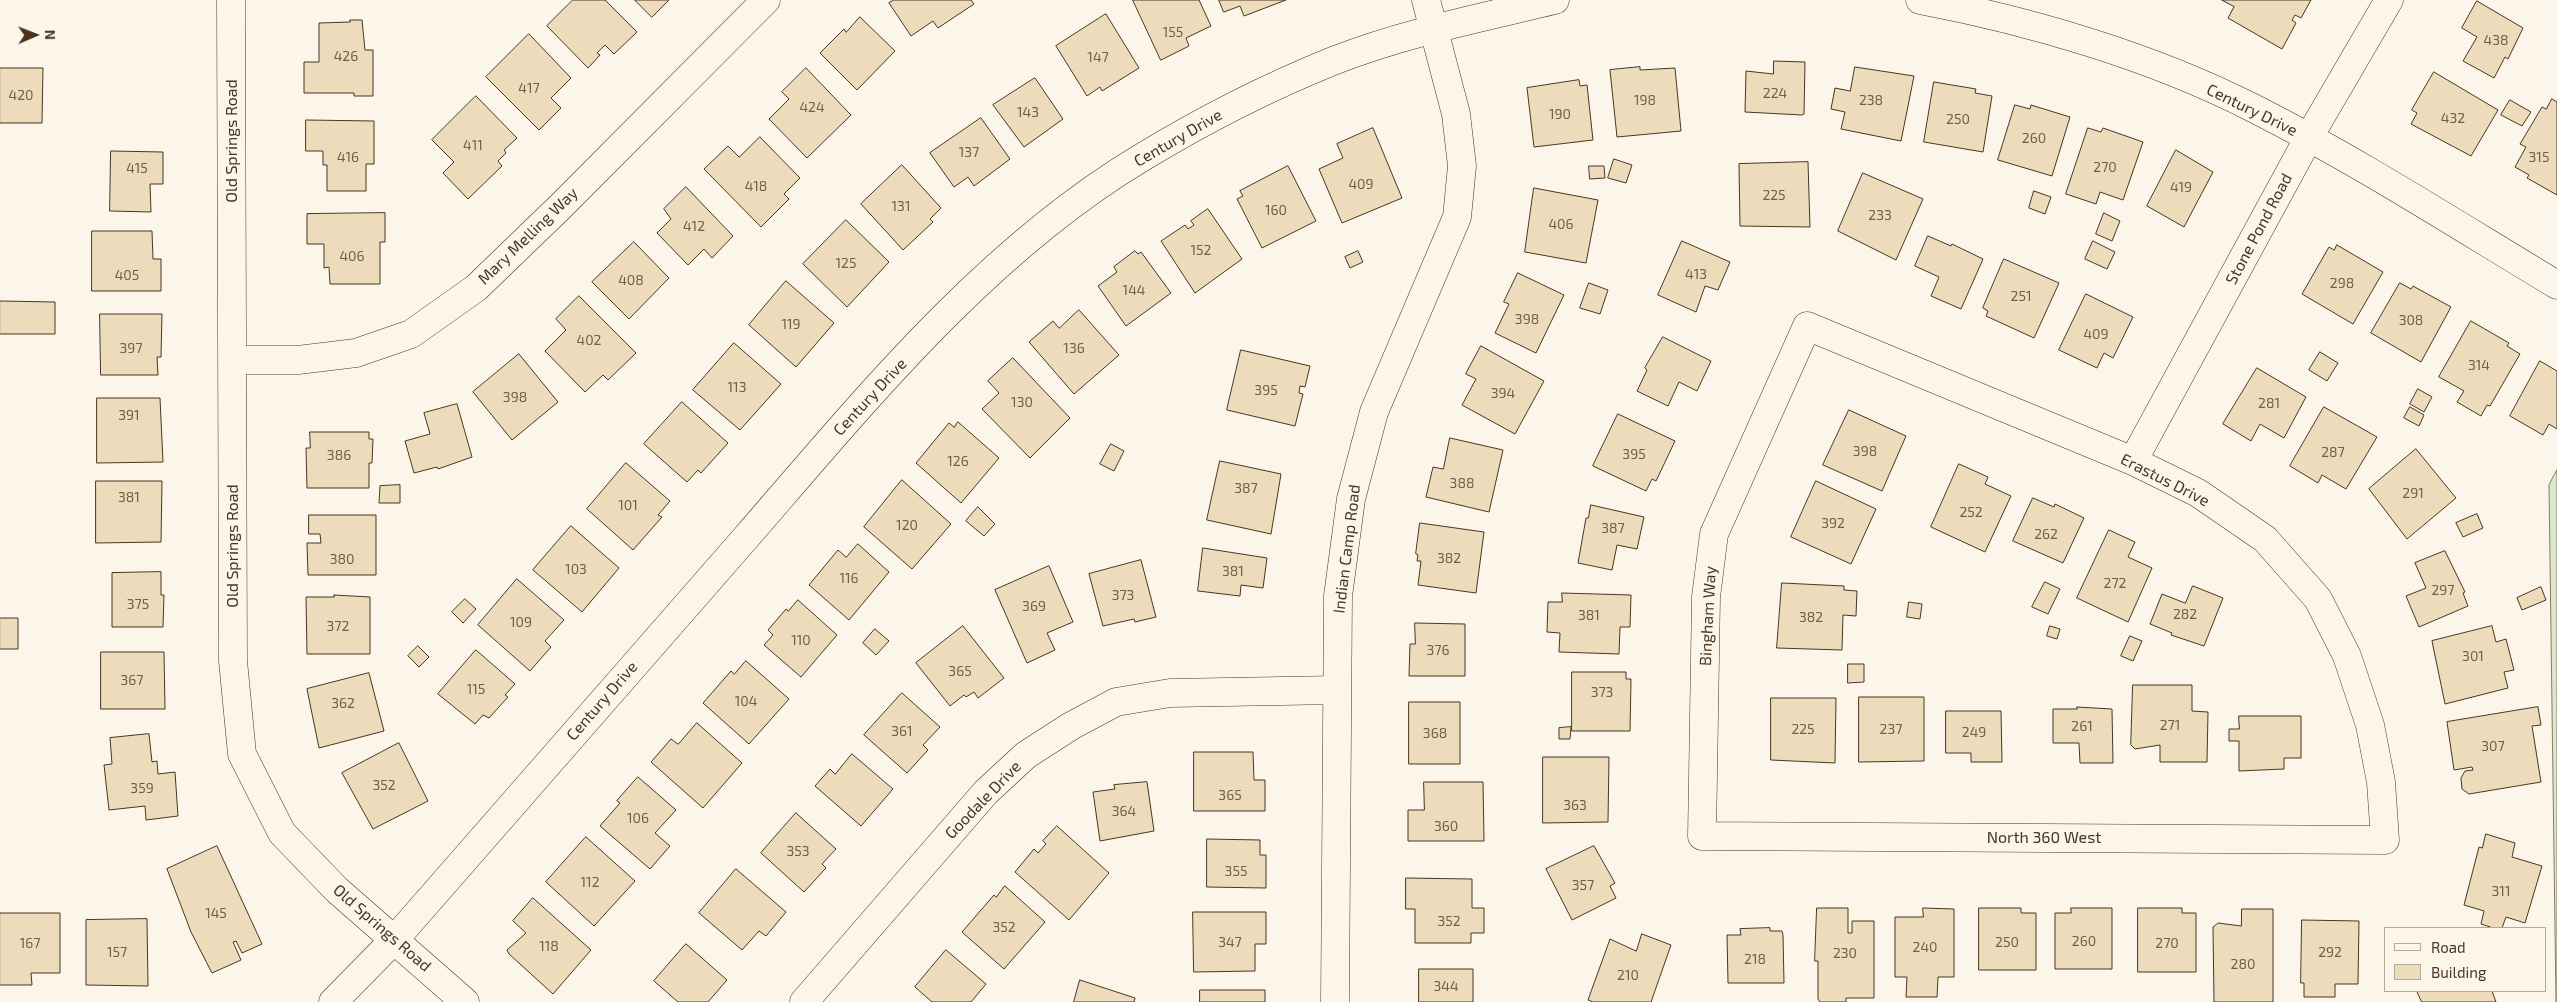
<!DOCTYPE html>
<style>
body{margin:0}
#map{position:relative;width:2557px;height:1002px;overflow:hidden;background:#fbf6e9;font-family:"Exo 2",sans-serif}
canvas{display:block}
.legend{position:absolute;left:2384px;top:927px;width:162px;height:65px;box-sizing:border-box;background:#fbf6e9;border:1px solid #b4a999;margin:0;padding:6px 9px;list-style:none;font-size:15px;color:#4a3520}
.legend li{display:flex;align-items:center;gap:10px;height:25px}
.legend b{width:25px;border:1px solid #b4a999}
.north{position:absolute;left:10px;top:10px;width:50px;height:50px;-webkit-text-stroke:4px #fbf6e9;paint-order:stroke;rotate:89deg;font-size:14px;font-weight:700;line-height:20px;text-align:center;color:#4a3520}
.north::after{content:'';display:block;margin:auto;width:18px;height:22px;background:#4a3520;clip-path:polygon(50% 0,100% 100%,50% 72%,0 100%)}
</style>
<div id="map">
<canvas width="2557" height="1002"></canvas>
<ul class="legend">
<li><b style="height:6px;background:#fbf6e9"></b>Road</li>
<li><b style="height:14px;background:#ecdcbc"></b>Building</li>
</ul>
<div class="north">N</div>
</div>
<script>
const context = document.querySelector('canvas').getContext('2d');
context.lineJoin = 'round';
function fill(path, color) { context.fillStyle = color; context.fill(path, 'evenodd'); }
function strokePath(path, color, width, dash) { context.strokeStyle = color; context.lineWidth = width; context.lineCap = dash ? 'butt' : 'round'; context.setLineDash(dash || []); context.stroke(path); }
function write(font, color, halo, rows, align = 'center') {
  context.font = font + ' "Exo 2",sans-serif'; context.lineWidth = 4; context.setLineDash([]); context.textBaseline = 'middle'; context.strokeStyle = halo; context.fillStyle = color; for (const [text, x, y, turn = 0] of rows) {
    context.save(); context.translate(x, y); context.rotate((+turn || 0) * Math.PI / 180); context.textAlign = isNaN(turn) ? turn : align; if (halo) context.strokeText(text, 0, 0); context.fillText(text, 0, 0); context.restore();
  }
}
const green = new Path2D(`
 M2557,470V1002H2556L2549,485Z`);
fill(green, '#dce7d0');
strokePath(green, '#887966', 1);
const building = new Path2D(`
 M573,0H605L637,32L614,54L605,45L597,53L600,55L588,68L547,26Z
 M635,0H669L652,17Z
 M894,0H971L974,4L938,28L933,21L911,36L889,3Z
 M1133,0H1199L1211,26L1186,38L1189,46L1161,60Z
 M1219,0H1286L1244,16L1240,6L1224,12Z
 M2222,0H2311L2301,18L2295,15L2292,20L2296,23L2282,49L2228,18L2234,7Z
 M2477,1L2523,28L2508,59L2505,57L2494,78L2463,61L2477,37L2462,28Z
 M1106,14L1139,68L1102,91L1100,87L1087,96L1056,46Z
 M860,17L895,51L857,90L820,53L844,29L846,32Z
 M350,20H362L365,50H373V96H354V93H304V62H319V23L350,22Z
 M529,34L571,78L551,98L561,108L539,130L486,77Z
 M1774,61L1805,62L1804,114L1802,115L1745,112L1746,71L1773,74Z
 M1640,67V70L1675,68L1681,131L1617,137L1610,70Z
 M1855,67L1914,76L1901,141L1841,129L1845,112L1831,109L1835,88L1850,91Z
 M0,68H43L42,123H0Z
 M806,68L851,115L807,158L769,119L789,99L782,92Z
 M2434,72L2498,110L2471,156L2411,124L2417,113L2412,110Z
 M1035,78L1063,119L1024,147L993,105Z
 M1579,80L1580,86L1587,85L1593,140L1534,147L1527,88Z
 M1934,82L1976,89L1975,93L1992,96L1983,152L1924,142Z
 M476,96L517,138L504,150L506,153L498,161L502,166L468,199L443,173L454,162L432,140Z
 M2552,99L2557,102V195L2527,178L2529,175L2515,167L2526,147L2520,144L2542,107L2546,109Z
 M2510,100L2531,112L2522,126L2501,115Z
 M2015,105L2030,109L2031,105L2070,117L2052,176L1998,160Z
 M981,118L1010,159L974,186L968,177L954,187L930,153Z
 M306,120L374,121V164H366V191H327V165H323V151H306Z
 M1373,128L1402,198L1342,223L1319,169L1343,158L1337,144Z
 M2088,128L2101,132L2103,128L2143,142L2123,200L2100,192L2096,204L2066,194Z
 M760,137L800,178L784,194L789,199L761,227L704,169L728,146L739,157Z
 M2176,150L2213,172L2184,227L2147,206Z
 M111,151L163,152V184H150L151,212L110,211Z
 M1614,159L1632,165L1626,183L1608,178Z
 M1808,162L1810,227L1740,226L1739,164Z
 M902,165L941,208L930,219L933,222L903,250L861,204Z
 M1288,166L1316,221L1262,248L1237,199L1243,196L1240,191Z
 M1589,166H1604L1605,178L1590,179Z
 M1863,173L1923,199L1896,260L1838,231Z
 M686,187L733,236L712,258L704,249L688,265L657,233L671,219L664,209Z
 M1534,188L1598,200L1586,263L1525,252Z
 M2034,191L2051,197L2045,214L2029,208Z
 M1208,209L1242,259L1195,293L1161,241L1185,225L1188,229L1194,225L1191,221Z
 M385,213V242H380V284H330L329,267L324,268V244H307V214Z
 M2104,213L2120,221L2112,241L2096,234Z
 M846,220L889,262L847,307L803,264Z
 M92,231H152L153,259H161V291H92Z
 M1928,236L1951,246L1952,244L1983,259L1961,309L1931,296L1939,277L1915,266Z
 M1682,241L1730,262L1718,290L1705,286L1696,312L1658,295Z
 M2093,241L2115,252L2107,269L2085,259Z
 M634,242L669,278L629,319L592,282Z
 M2337,245L2383,272L2353,324L2302,294L2329,247L2334,250Z
 M1135,251L1138,254L1141,252L1171,293L1126,326L1098,286L1117,272L1114,267Z
 M1358,251L1363,262L1350,268L1345,257Z
 M2004,259L2059,283L2034,338L1986,316L1988,311L1983,308Z
 M1518,273L1564,295L1536,353L1495,333L1509,304L1504,302Z
 M786,281L834,323L796,367L749,325Z
 M1589,283L1608,290L1600,314L1580,308Z
 M2400,283L2411,289L2413,286L2451,307L2421,362L2371,333Z
 M2086,294L2133,317L2113,358L2104,353L2097,368L2059,350Z
 M579,296L636,353L608,380L603,375L585,392L545,351L566,330L556,319Z
 M0,301L55,302V334H0Z
 M1079,310L1119,355L1074,394L1029,342L1053,321L1059,328Z
 M100,314H162L161,357H157L158,375H101Z
 M2471,321L2509,343L2507,346L2520,354L2490,406L2487,405L2481,416L2457,402L2464,391L2439,377Z
 M1663,337L1711,361L1697,391L1679,382L1668,406L1637,391L1647,370L1645,368Z
 M734,343L781,384L740,430L693,390Z
 M1481,346L1544,381L1515,434L1462,405L1476,379L1466,374Z
 M1241,350L1310,366L1305,387L1300,386L1299,393L1303,394L1295,426L1227,410Z
 M2320,352L2338,363L2327,381L2309,370Z
 M519,354L558,402L512,440L473,392Z
 M1013,358L1070,418L1030,458L982,409L999,393L988,381Z
 M2540,361L2557,371V429L2549,424L2543,435L2510,416Z
 M2257,368L2306,397L2284,438L2260,424L2251,441L2223,424Z
 M2418,389L2432,397L2424,412L2410,404Z
 M97,398H160L163,462L97,463Z
 M682,402L728,443L701,473L698,470L687,482L644,444Z
 M457,404L472,457L438,469L437,467L414,473L405,441L430,434L424,413Z
 M2324,407L2377,437L2346,489L2322,475L2318,483L2290,466Z
 M2410,407L2424,415L2419,426L2404,418Z
 M1849,410L1906,436L1882,491L1823,465Z
 M1618,414L1675,441L1656,481L1652,479L1646,491L1593,466Z
 M958,422L999,458L961,503L916,463L949,423L954,427Z
 M310,432H369V439H373L372,463H369V488H307L306,448H310Z
 M1450,438L1503,450L1489,512L1426,497L1433,467L1443,469Z
 M1111,444L1124,451L1114,471L1100,464Z
 M2416,449L2456,498L2407,539L2369,489Z
 M1220,461L1281,474L1271,534L1207,520Z
 M626,463L670,501L658,515L662,517L633,550L587,509Z
 M1959,464L1988,477L1985,484L2011,496L1985,552L1931,527Z
 M902,480L951,524L912,569L864,527Z
 M96,481H162L161,542L96,543Z
 M1816,481L1876,509L1851,564L1791,537Z
 M400,485V503H379L380,486Z
 M2033,498L2054,507L2055,504L2084,518L2063,563L2013,541Z
 M1591,505L1644,517L1637,549L1617,545L1612,570L1578,563L1586,518H1588Z
 M978,507L995,524L984,536L966,521Z
 M2477,514L2483,528L2463,537L2456,523Z
 M309,515H376V575H308L307,543H321L320,534H309Z
 M1420,523L1484,532L1476,593L1418,585L1421,561H1417L1418,555L1416,554Z
 M571,526L619,568L582,612L533,570Z
 M2109,530L2135,542L2128,557L2152,568L2128,622L2077,598Z
 M858,544L889,572L849,620L809,585L838,550L846,557Z
 M1203,548L1267,558L1263,588L1241,585L1240,596L1198,591Z
 M2445,551L2465,592L2463,593L2468,606L2419,627L2406,596L2426,588L2415,563Z
 M1141,560L1156,617L1135,622L1134,619L1103,626L1089,574Z
 M1049,566L1073,622L1047,633L1055,650L1027,663L995,590Z
 M161,572V595H164L163,627H112V573Z
 M517,579L564,620L545,641L551,647L530,671L478,625Z
 M2045,582L2060,589L2048,614L2032,607Z
 M1782,583L1844,586V590L1857,591L1856,616L1843,615L1842,650L1777,648Z
 M2193,586L2223,598L2204,646L2171,635L2172,633L2150,624L2162,594L2185,603Z
 M2541,587L2546,600L2522,610L2517,598Z
 M1562,593L1631,595L1630,627H1620L1619,654L1559,652L1560,633L1547,632L1548,602H1562Z
 M334,595L370,597V654H307L306,597H334Z
 M465,599L476,609L463,623L452,612Z
 M798,600L837,635L801,677L764,645L773,635L768,630L786,609L788,611Z
 M1909,602L1922,604L1920,619L1907,617Z
 M0,618H18V649H0Z
 M1415,623L1465,624V676H1409L1410,644H1415Z
 M963,626L1004,678L978,698L974,692L966,697L964,695L950,706L916,663Z
 M2050,626L2060,629L2057,639L2047,636Z
 M2492,626L2496,642L2506,639L2514,670L2504,672L2508,688L2445,704L2432,641Z
 M875,629L889,641L876,655L863,643Z
 M2130,636L2142,641L2133,661L2121,656Z
 M418,646L429,657L419,667L408,656Z
 M476,650L515,684L505,695L508,697L489,718L483,715L475,724L438,694Z
 M101,652H164L165,709H101Z
 M746,661L789,699L749,744L703,703L731,671L734,674Z
 M1848,664H1864V682L1848,683Z
 M1572,672H1626V679H1631L1630,731H1572Z
 M369,673L384,731L319,748L307,689Z
 M2133,685H2192V711L2208,712L2207,762H2160V745L2135,749L2131,745Z
 M902,693L940,727L923,745L928,750L907,773L864,735Z
 M1859,697H1924V761L1859,762Z
 M1771,698H1836L1835,763L1771,760Z
 M1409,702H1460V764H1409Z
 M2077,707L2112,709L2113,763H2080L2079,743H2053V709H2077Z
 M2538,707L2541,725L2532,726L2541,782L2469,794L2462,789L2461,778L2465,771L2473,770L2472,767L2454,770L2447,722Z
 M1946,711H2001L2002,762H1971V753H1946Z
 M2239,716H2301V758H2284V769L2239,771V741H2229V729H2239Z
 M697,723L742,763L703,808L651,762L671,739L678,744Z
 M1571,727L1570,739H1559V728Z
 M149,734L152,762L157,761L158,774L175,772L178,816L146,820L145,806L109,810L104,765L112,764L110,738Z
 M399,743L428,801L373,829L342,773Z
 M1194,752H1253L1254,780H1265V811H1194Z
 M852,754L893,789L861,826L815,786L830,769L835,774Z
 M1543,757H1609L1608,822L1543,823Z
 M638,777L676,810L655,833L670,846L650,869L600,826L620,803L617,801Z
 M1147,782L1154,831L1100,841L1093,792L1115,789L1114,785Z
 M1424,782H1483L1484,841H1408V810H1424Z
 M796,813L836,849L822,864L826,868L804,892L761,853Z
 M1057,826L1109,873L1069,920L1015,872L1034,849L1038,853L1046,844L1043,841Z
 M2486,834L2515,843L2512,857L2542,866L2525,923L2506,917L2502,928H2493L2481,924L2484,911L2464,905L2479,847L2482,848Z
 M586,837L635,881L594,926L546,882Z
 M1207,839L1260,840V855H1266V888L1207,887Z
 M217,846L262,944L242,953L236,941L233,942L241,960L212,973L191,932L167,869Z
 M1594,846L1615,883L1610,886L1616,898L1572,920L1546,869Z
 M736,869L786,912L766,936L759,931L742,950L699,913Z
 M1406,878L1472,879V908H1484V933H1471V943H1415V909H1406Z
 M1005,886L1045,922L1004,969L962,932L994,895L996,897Z
 M533,898L591,950L553,994L509,954L507,950L526,933L513,921Z
 M1817,908H1848V933H1852V921H1874V998H1846V1002H1820L1818,999V961H1815Z
 M1923,908L1954,909V977H1938L1937,997H1906L1907,977H1895V917H1923Z
 M1979,908H2021V913H2036V970H1979Z
 M2071,908H2112V969H2055V913H2071Z
 M2138,908H2182V913H2196V972H2138Z
 M2242,909H2273V1002H2214L2213,927L2218,923L2241,926Z
 M1193,912H1266V944H1255V971L1194,972Z
 M0,913H60V973H31L32,985H0Z
 M147,919L148,986L86,985V920Z
 M2302,920L2359,921L2358,984H2335V997H2304V983H2301Z
 M1770,928V931H1782L1783,935L1784,983H1728L1727,935H1741L1740,929Z
 M1642,934L1671,945L1651,1002H1593L1588,1000L1610,939L1636,951Z
 M686,944L727,980L708,1002H678L654,981Z
 M946,950L986,984L971,1002H932L915,987Z
 M1419,969H1473V1002H1419Z
 M1080,980L1135,998L1134,1002H1074Z
 M1200,990H1265V1002H1200Z
 M2417,991H2492L2496,1002H2422Z`);
fill(building, '#ecdcbc');
strokePath(building, '#4a3520', 1);
const minor = new Path2D(`
 M231,0L233,661L242,754L282,833L337,890L465,1002
 M1920,0C2031,21 2153,57 2253,108C2358,161 2457,225 2557,285
 M1807,326L2133,461L2198,493L2265,539L2318,599L2347,656L2370,725L2381,782L2385,840L1702,836L1706,597L1714,534Z
 M233,360H298L356,353L411,334L476,288L561,206L766,0
 M2133,461L2309,137L2389,0
 M333,1002L395,939C513,804 631,669 749,534C866,399 986,251 1141,158C1202,121 1266,88 1333,61C1404,33 1480,18 1555,0
 M804,1002L986,792L1026,755L1071,726L1116,702L1170,693L1337,690
 M1335,1002L1338,596L1351,499L1374,412L1457,217L1462,166L1456,114L1426,0`);
strokePath(minor, '#4a3520', 29);
strokePath(minor, '#fbf6e9', 28);
write('14px', '#725f47', null, [
 ["155",1173,32],
 ["438",2496,40],
 ["426",346,56],
 ["147",1098,57],
 ["417",529,88],
 ["224",1775,93],
 ["420",21,95],
 ["198",1645,100],
 ["238",1871,100],
 ["424",812,107],
 ["143",1028,112],
 ["190",1560,114],
 ["432",2453,118],
 ["250",1958,119],
 ["260",2034,138],
 ["411",473,145],
 ["137",969,152],
 ["416",348,157],
 ["315",2539,157],
 ["270",2105,167],
 ["415",137,168],
 ["409",1361,184],
 ["418",756,186],
 ["419",2181,187],
 ["225",1774,195],
 ["131",901,206],
 ["160",1276,210],
 ["233",1880,215],
 ["406",1561,224],
 ["412",694,226],
 ["152",1201,250],
 ["406",352,256],
 ["125",846,263],
 ["413",1696,274],
 ["405",127,275],
 ["408",631,280],
 ["298",2342,283],
 ["144",1134,290],
 ["251",2021,296],
 ["398",1527,319],
 ["308",2411,320],
 ["119",791,324],
 ["409",2096,334],
 ["402",589,340],
 ["397",131,348],
 ["136",1074,348],
 ["314",2479,365],
 ["113",737,387],
 ["395",1266,390],
 ["394",1503,393],
 ["398",515,397],
 ["130",1022,402],
 ["281",2269,403],
 ["391",129,415],
 ["398",1865,451],
 ["287",2333,452],
 ["395",1634,454],
 ["386",339,455],
 ["126",958,461],
 ["388",1462,483],
 ["387",1246,488],
 ["291",2413,493],
 ["381",129,497],
 ["101",628,505],
 ["252",1971,512],
 ["392",1833,523],
 ["120",907,525],
 ["387",1613,528],
 ["262",2046,534],
 ["382",1449,558],
 ["380",342,559],
 ["103",576,569],
 ["381",1233,571],
 ["116",849,578],
 ["272",2115,583],
 ["297",2443,590],
 ["373",1123,595],
 ["375",138,604],
 ["369",1034,606],
 ["282",2185,614],
 ["381",1589,615],
 ["382",1811,617],
 ["109",521,622],
 ["372",338,626],
 ["110",801,640],
 ["376",1438,650],
 ["301",2473,656],
 ["365",960,671],
 ["367",132,680],
 ["115",476,689],
 ["373",1602,692],
 ["104",746,701],
 ["362",343,703],
 ["271",2170,725],
 ["261",2082,726],
 ["225",1803,729],
 ["237",1891,729],
 ["361",902,731],
 ["249",1974,732],
 ["368",1435,733],
 ["307",2493,746],
 ["352",384,785],
 ["359",142,788],
 ["365",1230,795],
 ["363",1575,805],
 ["364",1124,811],
 ["106",638,818],
 ["360",1446,826],
 ["353",798,851],
 ["355",1236,871],
 ["112",590,882],
 ["357",1583,885],
 ["311",2501,891],
 ["145",216,913],
 ["352",1449,921],
 ["352",1004,927],
 ["260",2084,941],
 ["347",1230,942],
 ["250",2007,942],
 ["167",30,943],
 ["270",2167,943],
 ["118",549,946],
 ["240",1925,947],
 ["157",117,952],
 ["292",2330,952],
 ["230",1845,953],
 ["218",1755,959],
 ["280",2243,964],
 ["210",1628,975],
 ["344",1446,986]
]);
write('16px', '#4a3520', '#fbf6e9', [
 ["Century Drive",2252,110,26],
 ["Century Drive",1178,138,-30],
 ["Old Springs Road",232,141,-90],
 ["Stone Pond Road",2259,229,-62],
 ["Mary Melling Way",528,236,-44],
 ["Century Drive",870,397,-47],
 ["Erastus Drive",2165,480,27],
 ["Old Springs Road",233,546,-90],
 ["Indian Camp Road",1347,549,-83],
 ["Bingham Way",1708,616,-87],
 ["Century Drive",602,701,-49],
 ["Goodale Drive",983,800,-46],
 ["North 360 West",2044,838],
 ["Old Springs Road",382,928,41]
]);
</script>
